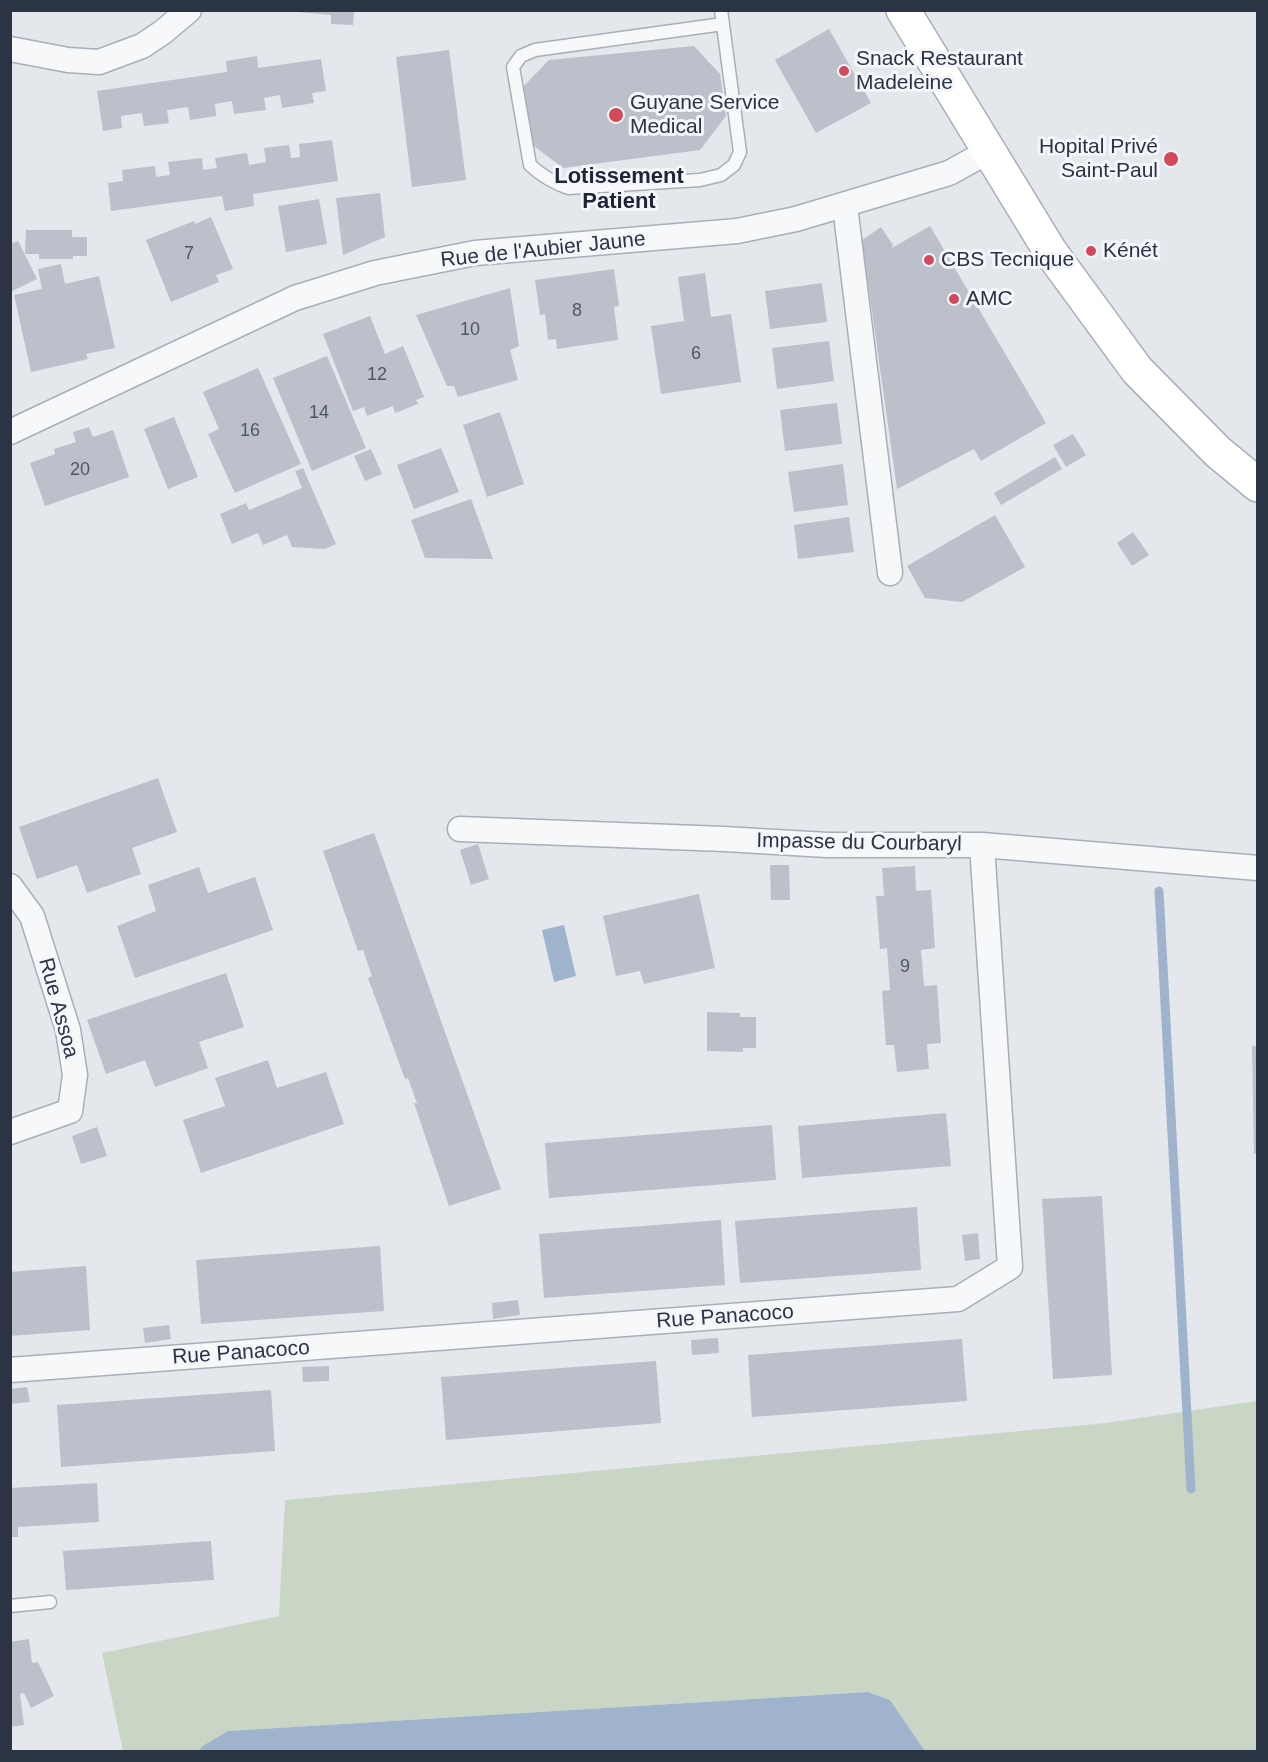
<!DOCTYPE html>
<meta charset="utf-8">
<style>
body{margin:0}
#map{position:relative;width:1268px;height:1762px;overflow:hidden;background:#e4e7ec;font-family:Arial,sans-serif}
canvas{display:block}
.frame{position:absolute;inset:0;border:12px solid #2b3445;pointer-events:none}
</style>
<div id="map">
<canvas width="1268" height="1762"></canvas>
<div class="frame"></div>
</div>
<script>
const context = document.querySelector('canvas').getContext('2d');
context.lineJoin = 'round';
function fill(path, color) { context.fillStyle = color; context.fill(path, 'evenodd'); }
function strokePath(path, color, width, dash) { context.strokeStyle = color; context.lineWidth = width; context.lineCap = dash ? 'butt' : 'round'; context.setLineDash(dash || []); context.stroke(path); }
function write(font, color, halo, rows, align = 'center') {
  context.font = font + ' Arial,sans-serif'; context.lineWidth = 6; context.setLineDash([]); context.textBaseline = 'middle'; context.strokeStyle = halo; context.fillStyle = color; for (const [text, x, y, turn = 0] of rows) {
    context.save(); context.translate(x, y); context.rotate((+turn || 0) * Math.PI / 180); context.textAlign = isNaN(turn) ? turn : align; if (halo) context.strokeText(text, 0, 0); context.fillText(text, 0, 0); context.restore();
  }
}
fill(new Path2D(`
 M1257,1401V1751H925L890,1700L868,1692L228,1731L202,1747L200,1751H123L102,1653L279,1616L285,1500L1106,1423Z`), '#c9d6c5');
fill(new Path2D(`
 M564,925L576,976L554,982L542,930Z
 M868,1692L890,1700L925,1751H200L201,1747L228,1731Z`), '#9fb4cc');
strokePath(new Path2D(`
 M1159,891L1191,1489`), '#9fb4cc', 9);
fill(new Path2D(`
 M297,10H354L353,25L331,24V15L297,12Z
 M829,29L871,103L816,133L775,60Z
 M694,46L720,74L726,116L700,150L563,168L526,140L519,91L549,60Z
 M449,50L466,180L412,187L396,57Z
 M257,56L258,68L321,59L326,91L312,93L314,103L282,108L280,95L264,98L266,110L234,114L232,101L215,104L216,116L190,120L188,107L167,110L169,123L144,126L142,113L121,116L122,128L103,131L97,91L227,72L226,61Z
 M332,140L338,181L253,194L254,206L225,211L222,196L111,211L108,183L123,181L122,170L155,166L156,177L170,175L168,162L202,158L203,170L217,168L215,158L247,153L249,165L266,162L264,148L289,145L291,158L300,157L299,144Z
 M380,193L385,237L343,255L336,198Z
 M319,199L327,244L286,252L278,206Z
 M211,217L233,269L216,275L219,282L171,302L146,240L194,221L195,224Z
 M930,226L1046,423L981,461L974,449L897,489L862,240L881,227L893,245L892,248Z
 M26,230H72V237H87V256H73V259H39V254H25Z
 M18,241L37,279L10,292V244Z
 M61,264L65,284L99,276L115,348L86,354L88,359L31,372L14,295L42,289L38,269Z
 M614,269L619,306L614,307L618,340L557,349L556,339L548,340L545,314L540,315L535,280Z
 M705,273L711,317L731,314L741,382L661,394L651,326L684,321L678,277Z
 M822,283L827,322L770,329L765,291Z
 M510,288L519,346L510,350L518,380L458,397L454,386H447L416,315Z
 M370,316L385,354L403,346L424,397L416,400L418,404L395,413L393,406L367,416L364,407L353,411L323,334Z
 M829,341L834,381L777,389L772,348Z
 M327,356L366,448L312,471L273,378Z
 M258,368L301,464L235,493L208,434L219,429L203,392Z
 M837,403L842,444L785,451L780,410Z
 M500,412L524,484L487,497L463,425Z
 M174,417L198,477L168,489L144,429Z
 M89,427L93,437L113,430L129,477L45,506L30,463L55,454L54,449L76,442L73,432Z
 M1073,434L1086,455L1066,467L1053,445Z
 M441,448L459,492L414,509L397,465Z
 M371,449L382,474L365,481L354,456Z
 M1055,457L1062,469L1001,505L994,493Z
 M843,464L848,505L794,512L788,472Z
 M303,468L336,544L325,549L292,547L287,535L263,545L258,533L232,544L220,514L246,503L249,510L302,488L295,471Z
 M471,499L493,559L425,558L411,520Z
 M995,515L1025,567L962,602L925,598L907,566Z
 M849,517L854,552L798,559L794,525Z
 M1133,532L1149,555L1132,566L1117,543Z
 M158,778L177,832L132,848L141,874L87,893L77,865L37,879L19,827Z
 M374,833L501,1189L449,1206L414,1103H417L408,1078L405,1079L368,978L372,976L363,950L358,951L323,851Z
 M478,844L489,879L471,885L460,850Z
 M770,865H789L790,900H771Z
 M915,866L916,891L931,890L935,948L921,950L924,986L937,985L941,1043L927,1044L929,1069L897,1072L894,1045H886L882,991L890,990L887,948L880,949L876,896H884L882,868Z
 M199,867L208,893L255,877L273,930L135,978L117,926L156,911L148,885Z
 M699,894L715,968L644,984L640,971L616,976L603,916Z
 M226,973L244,1027L199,1042L208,1068L155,1087L145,1060L106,1074L87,1020Z
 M707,1012L740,1013V1017H756V1048H743V1052L707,1051Z
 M1252,1046H1258V1153L1254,1154Z
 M268,1060L277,1088L326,1072L344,1124L201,1173L183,1120L225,1106L215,1078Z
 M946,1113L951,1166L802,1178L798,1126Z
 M772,1125L776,1180L549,1198L545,1143Z
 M97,1127L107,1156L81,1164L72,1136Z
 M1102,1196L1112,1375L1053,1379L1042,1199Z
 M917,1207L921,1270L740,1283L735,1221Z
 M721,1220L725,1285L544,1298L539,1234Z
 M978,1233L980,1259L965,1261L962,1235Z
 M380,1246L384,1311L201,1324L196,1260Z
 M86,1266L90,1330L10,1336V1272Z
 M518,1300L520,1315L493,1319L492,1303Z
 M169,1325L171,1339L145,1343L143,1328Z
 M718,1338L719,1353L692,1355L691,1340Z
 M962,1339L967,1401L752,1417L748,1355Z
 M656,1361L661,1423L446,1440L441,1377Z
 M329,1366V1381L303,1382L302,1367Z
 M27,1387L30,1402L10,1404V1389Z
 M271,1390L275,1451L61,1467L57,1405Z
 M97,1483L99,1522L18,1527V1537H10V1488Z
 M211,1541L214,1580L66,1590L63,1551Z
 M29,1639L32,1663L38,1662L54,1696L31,1708L24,1693L20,1694L24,1725L10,1727V1642Z`), '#bbc0ca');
const lane = new Path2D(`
 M721,10L740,152L734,165L721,175L700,180L569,188C553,183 542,176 530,165L513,67L521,56L535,50L723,24
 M10,1606L50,1602`);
const street = new Path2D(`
 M10,49L68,60L99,62L142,46L163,32L189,10
 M845,206L890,573
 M10,432L295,298L375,273L475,253L737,231L796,219L949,173L989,151
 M460,829L724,839L827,845H982L1258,868
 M10,886L32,916L68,1030L75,1075L70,1111L10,1132
 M10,1370L958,1299L1010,1267L982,845`);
const secondary = new Path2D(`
 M903,10L1050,251L1137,370L1218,452L1258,485`);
strokePath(lane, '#a9aeb7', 15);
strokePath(street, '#a9aeb7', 27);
strokePath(secondary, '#a9aeb7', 36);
strokePath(lane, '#f7f8fa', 12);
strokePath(street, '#f7f8fa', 24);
strokePath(secondary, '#fff', 33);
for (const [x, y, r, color] of [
 [844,71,6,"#d1495b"],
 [616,115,8,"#d1495b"],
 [1171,159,8,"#d1495b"],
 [1091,251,6,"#d1495b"],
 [929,260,6,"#d1495b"],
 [954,299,6,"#d1495b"]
]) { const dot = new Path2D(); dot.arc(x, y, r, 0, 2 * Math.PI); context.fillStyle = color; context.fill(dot); strokePath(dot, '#f4f6f9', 2); }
write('18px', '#4f5766', null, [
 ["7",189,254],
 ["8",577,311],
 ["10",470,330],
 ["6",696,354],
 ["12",377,375],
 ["14",319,413],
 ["16",250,431],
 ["20",80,470],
 ["9",905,967]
]);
write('21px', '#2b3445', '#f4f6f9', [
 ["Snack Restaurant",856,59],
 ["Madeleine",856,83],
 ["Guyane Service",630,103],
 ["Medical",630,127],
 ["Hopital Privé",1158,147,"right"],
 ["Saint-Paul",1158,171,"right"],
 ["Kénét",1103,251],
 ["CBS Tecnique",941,260],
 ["AMC",966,299]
], 'left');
write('21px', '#2b3445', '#f4f6f9', [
 ["Rue de l'Aubier Jaune",543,250,-6],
 ["Impasse du Courbaryl",859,843,1],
 ["Rue Assoa",58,1008,75],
 ["Rue Panacoco",725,1317,-4],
 ["Rue Panacoco",241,1353,-4]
]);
write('bold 22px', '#1d2536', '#f4f6f9', [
 ["Lotissement",619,177],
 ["Patient",619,202]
]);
</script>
